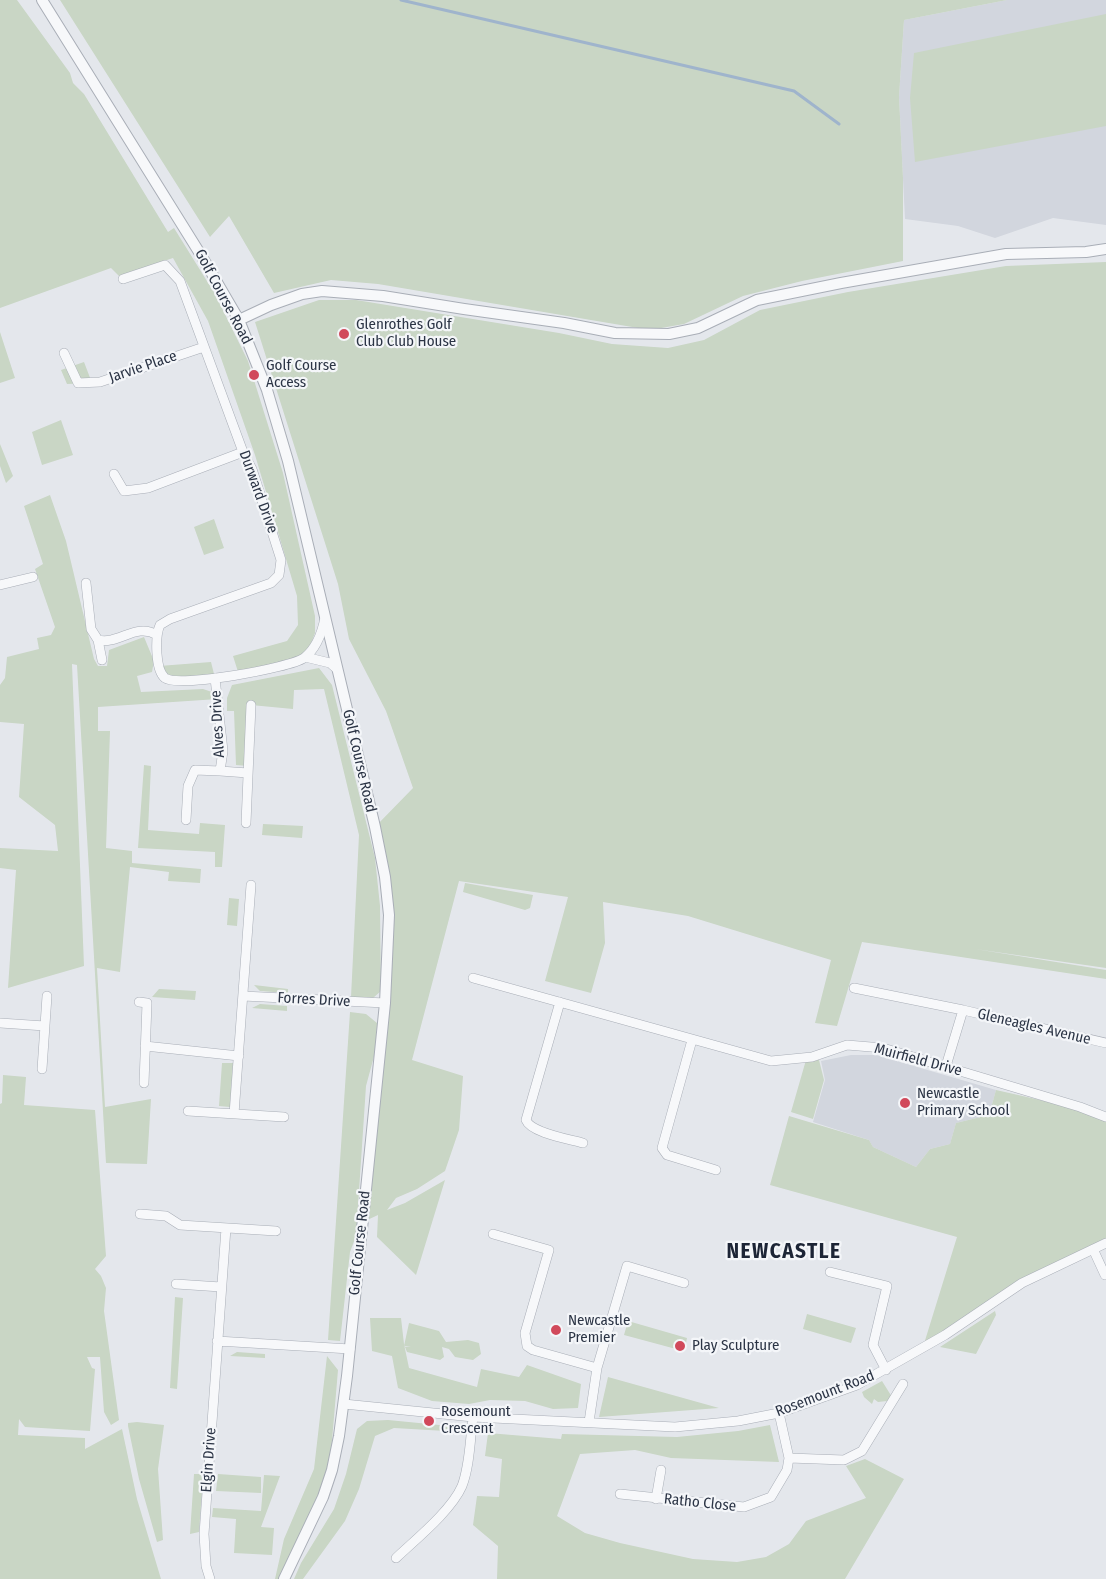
<!DOCTYPE html>
<style>
body{margin:0}
canvas{display:block;background:#e4e7ec}
</style>
<canvas width="1106" height="1579"></canvas>
<script>
const context = document.querySelector('canvas').getContext('2d');
context.lineJoin = 'round';
function fill(path, color) { context.fillStyle = color; context.fill(path, 'evenodd'); }
function strokePath(path, color, width, dash) { context.strokeStyle = color; context.lineWidth = width; context.lineCap = dash ? 'butt' : 'round'; context.setLineDash(dash || []); context.stroke(path); }
function write(font, color, halo, rows, align = 'center') {
  context.font = font + ' "Fira Sans Condensed",sans-serif'; context.lineWidth = 4.5; context.setLineDash([]); context.textBaseline = 'middle'; context.strokeStyle = halo; context.fillStyle = color; for (const [text, x, y, turn = 0] of rows) {
    context.save(); context.translate(x, y); context.rotate((+turn || 0) * Math.PI / 180); context.textAlign = isNaN(turn) ? turn : align; if (halo) context.strokeText(text, 0, 0); context.fillText(text, 0, 0); context.restore();
  }
}
fill(new Path2D(`
 M1007,0H1106V225L1053,218L995,238L958,226L905,219L899,97L904,20Z
 M851,1055H876L996,1090L989,1115L956,1123L950,1144L930,1149L916,1167L873,1147L869,1140L813,1122L825,1080L821,1061Z`), '#d2d6de');
fill(new Path2D(`
 M0,0H17L70,73L73,83L84,94L168,232L174,228L215,294L248,361L283,473L315,616V633L310,646L302,655L239,675L233,656L287,641L298,625L297,596L255,455L208,321L173,258L119,276L111,268L0,308Z
 M60,0H1007L904,20L899,97L903,178V261L802,281L743,296L684,324L650,330L378,284L331,280L274,293L229,216L210,237Z
 M1106,14V126L915,162L910,98L914,53Z
 M1106,262V968L975,949L1106,970V979L862,942L837,1026L815,1023L831,960L688,916L603,902L605,943L591,993L545,981L568,897L459,881L412,1060L463,1076L459,1130L445,1171L417,1189L396,1198L387,1210L405,1203L445,1180L416,1275L377,1237L378,1215L363,1222L388,950L375,827L413,788L386,711L349,639L338,584L255,322L319,300H356L559,333L612,344L668,348L704,340L760,310L848,292L1006,266Z
 M0,332L15,378L0,383Z
 M84,362L92,383L67,384L61,370Z
 M61,420L73,455L42,465L32,432Z
 M0,444L13,476L6,483L0,466Z
 M50,495L66,541L94,659L98,666H107L109,650L144,637L154,661L152,672L137,676L141,692L203,689L212,692L218,699L98,707V731H110L106,848L132,851V863L201,869L200,883L168,881L169,872L130,867L120,972L97,968L105,1107L151,1099L147,1164L106,1163L77,665L72,664L84,966L8,988L16,870L0,868V848L58,851L55,825L19,797L24,724L0,722V685L5,678L7,657L39,649L37,638L51,635L55,627L35,569L43,564L24,506Z
 M214,519L224,548L204,555L194,527Z
 M211,662L215,678L173,681L159,666Z
 M319,668L332,685L375,858L380,906L381,991L373,998L351,997L359,835L324,689L294,690L293,709L251,705L248,766L236,765L234,711H227V698L232,685Z
 M144,765L151,766L148,830L199,834L200,823L225,825L222,867H215V852L138,848Z
 M263,824L303,826L302,838L262,835Z
 M465,883L533,895L530,908L525,910L463,892Z
 M229,898L239,899L237,926L227,925Z
 M254,985L288,989V993L260,991Z
 M159,989L196,991L195,1000L152,997Z
 M260,1004L287,1006V1011L252,1008Z
 M350,1012L366,1014L377,1023L376,1049L366,1086L356,1236L350,1252L340,1341L328,1340Z
 M816,1058L819,1060L824,1080L813,1119L791,1112L806,1060Z
 M222,1063H233L230,1107L219,1106Z
 M3,1075L26,1077L24,1105L95,1110L106,1256L95,1269L101,1276L106,1288L104,1311L119,1420L111,1425L104,1412L100,1357H87L92,1368L95,1369L90,1431L25,1427L19,1419L18,1435L85,1438V1449L122,1429L137,1499L161,1579H0V1104L2,1103Z
 M996,1090L1102,1114L1106,1117V1243L1022,1283L923,1347L957,1237L770,1185L789,1116L869,1140L873,1147L916,1167L930,1149L950,1144L956,1123L989,1115Z
 M175,1297L183,1298L177,1389L170,1388Z
 M995,1311L996,1315L976,1354L940,1347Z
 M807,1314L856,1328L851,1343L803,1329Z
 M370,1318H401L404,1344L409,1368L477,1387L481,1369L519,1377L527,1365L581,1384L578,1408L553,1409L525,1401L490,1400L469,1404L432,1401L398,1388L392,1356L372,1351Z
 M628,1321L687,1338L686,1343L678,1341L676,1349L624,1335Z
 M409,1323L439,1331L446,1342L468,1340L479,1343L481,1354L473,1360L455,1357L449,1349L442,1347L444,1357L440,1360L407,1352L405,1347H411L404,1346Z
 M237,1352L265,1354V1358L230,1356Z
 M327,1356L338,1370L330,1464L315,1505L290,1554L280,1579H275L284,1539L314,1469Z
 M608,1377L719,1408L599,1417Z
 M882,1381L892,1397L887,1401L878,1402L874,1399L872,1404L864,1397L862,1392Z
 M388,1420L460,1427L463,1432L394,1428L375,1436L359,1489L345,1521L303,1579H294L301,1563L334,1509L346,1474L357,1429L367,1421Z
 M137,1422L164,1425L158,1469L163,1540L157,1542L139,1479L128,1426V1423Z
 M770,1425L779,1462L671,1458L635,1450L580,1454L557,1516L585,1533L620,1543L693,1559L737,1562L766,1557L789,1544L806,1521L866,1498L846,1466L865,1459L904,1479L845,1579H497L498,1546L473,1525L477,1496L499,1497L502,1459L485,1456L488,1433L561,1439L562,1434L677,1437L738,1431Z
 M194,1474H200L203,1479L199,1532L190,1534Z
 M218,1474L261,1477V1493L216,1491Z
 M264,1475L280,1476L261,1527L274,1528L272,1555L234,1553L236,1519L212,1517L213,1508L261,1511Z`), '#c9d6c5');
strokePath(new Path2D(`
 M401,0L794,91L839,124`), '#9fb4cc', 3);
const minor = new Path2D(`
 M123,279L165,265L180,281L243,452L252,469L281,560L279,575L271,583L170,619L160,625C155,636 155,670 165,678C179,688 289,668 304,658C317,648 322,633 325,618
 M64,353L78,383L100,382L204,347
 M114,474L124,491L148,488L243,452
 M86,583L91,629L98,640C119,645 136,622 157,635
 M0,585L33,577
 M98,640L102,660
 M305,657L330,663L337,669
 M220,771L248,773
 M186,820L188,786L195,770L220,771L223,751L215,678
 M246,823L251,705
 M473,978L771,1061L812,1057L847,1045L883,1048L1080,1107L1106,1117
 M854,988L963,1010L1106,1043
 M243,996L385,1003
 M139,1002L147,1003L144,1083
 M560,1002L526,1120C531,1133 569,1139 583,1143
 M0,1023L45,1026
 M692,1040L662,1148L667,1155L716,1170
 M145,1046L239,1056
 M946,1066L963,1010
 M42,1069L47,996
 M188,1111L284,1117
 M234,1114L251,885
 M140,1214L166,1216L180,1225L276,1231
 M493,1234L549,1250L525,1333L527,1346L533,1350L597,1368
 M1093,1249L1105,1275
 M830,1272L887,1286L873,1345L886,1370
 M176,1284L221,1287
 M217,1341L350,1349
 M344,1404L473,1417L675,1427L738,1421L779,1413L857,1385L945,1335L1022,1283L1106,1243
 M779,1413L789,1458
 M589,1422L597,1368L627,1266L684,1283
 M620,1494L744,1507L771,1497L787,1470L789,1458L844,1460L862,1451L903,1384
 M656,1499L661,1470
 M396,1558C416,1539 451,1511 462,1486C470,1465 470,1439 473,1417
 M210,1579L206,1566L204,1534L226,1228`);
const tertiary = new Path2D(`
 M42,0L204,260L239,320L267,390L288,461L375,827L385,877L389,915L385,1003L347,1376L339,1436L332,1470L323,1497L284,1579
 M239,320L271,305L302,294L322,291L383,296L464,309L564,323L615,333L669,334L698,328L757,300L841,283L1006,254L1086,252L1106,249`);
strokePath(minor, '#a9aeb7', 10);
strokePath(tertiary, '#a9aeb7', 12);
strokePath(minor, '#f7f8fa', 9);
strokePath(tertiary, '#f7f8fa', 10);
for (const [x, y, r, color] of [
 [344,334,6,"#d1495b"],
 [254,375,6,"#d1495b"],
 [905,1103,6,"#d1495b"],
 [556,1330,6,"#d1495b"],
 [680,1346,6,"#d1495b"],
 [429,1421,6,"#d1495b"]
]) { const dot = new Path2D(); dot.arc(x, y, r, 0, 2 * Math.PI); context.fillStyle = color; context.fill(dot); strokePath(dot, '#f4f6f9', 2); }
write('15px', '#2b3445', '#f4f6f9', [
 ["Golf Course Road",223,297,62],
 ["Jarvie Place",143,367,-19],
 ["Durward Drive",258,492,70],
 ["Alves Drive",218,724,-93],
 ["Golf Course Road",359,761,77],
 ["Forres Drive",314,1000,3],
 ["Gleneagles Avenue",1034,1027,13],
 ["Muirfield Drive",918,1060,15],
 ["Golf Course Road",360,1243,-84],
 ["Rosemount Road",825,1394,-21],
 ["Elgin Drive",209,1460,-86],
 ["Ratho Close",700,1503,6]
]);
write('15px', '#2b3445', '#f4f6f9', [
 ["Glenrothes Golf",356,325],
 ["Club Club House",356,342],
 ["Golf Course",266,366],
 ["Access",266,383],
 ["Newcastle",917,1094],
 ["Primary School",917,1111],
 ["Newcastle",568,1321],
 ["Premier",568,1338],
 ["Play Sculpture",692,1346],
 ["Rosemount",441,1412],
 ["Crescent",441,1429]
], 'left');
context.letterSpacing = '1.5px';
write('bold 21px', '#1d2536', '#f4f6f9', [
 ["NEWCASTLE",784,1252]
]);
context.letterSpacing = '0px';
</script>
